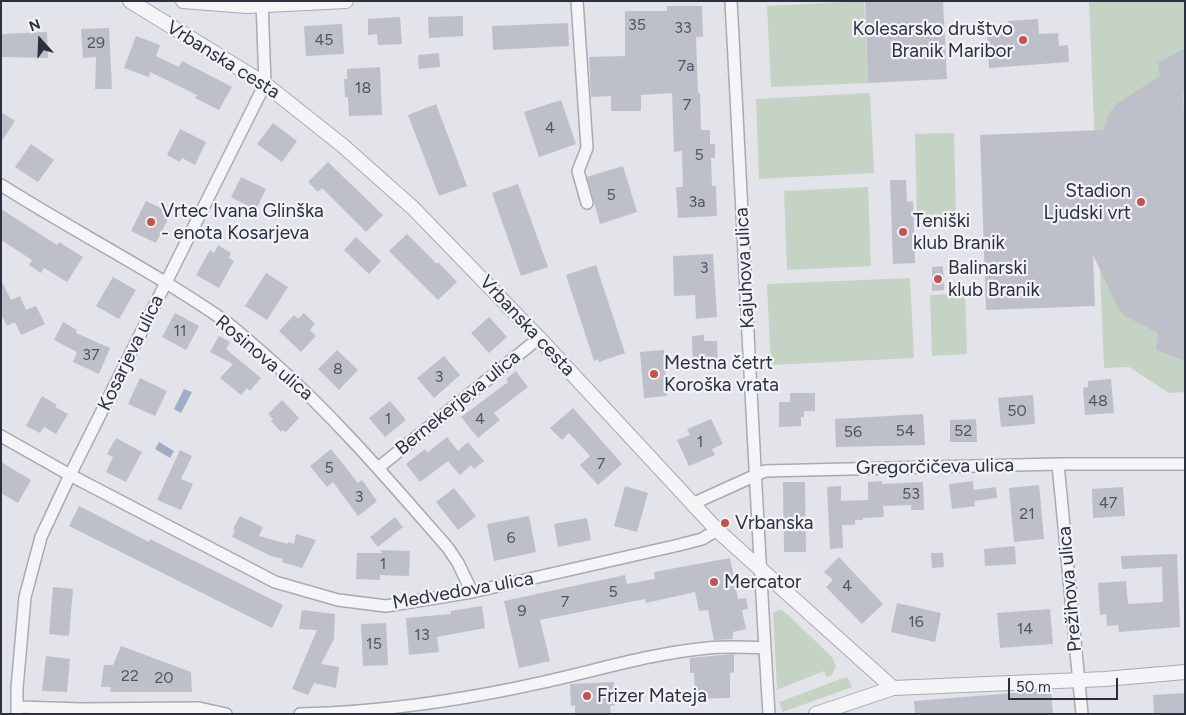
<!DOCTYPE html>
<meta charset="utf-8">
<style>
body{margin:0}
#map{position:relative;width:1186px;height:715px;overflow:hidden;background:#e2e4ea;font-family:Figtree,sans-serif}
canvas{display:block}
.frame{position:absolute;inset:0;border:2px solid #2b3041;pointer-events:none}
.north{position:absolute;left:15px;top:15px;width:50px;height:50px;-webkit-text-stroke:4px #f2f3f7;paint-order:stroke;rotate:340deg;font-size:14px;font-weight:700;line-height:20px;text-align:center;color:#2b3041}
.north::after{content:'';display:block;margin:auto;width:18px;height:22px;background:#2b3041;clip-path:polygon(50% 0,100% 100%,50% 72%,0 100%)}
.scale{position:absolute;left:1008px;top:678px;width:110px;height:22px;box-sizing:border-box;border:2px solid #2b3041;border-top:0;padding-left:6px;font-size:15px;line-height:18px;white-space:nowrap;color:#2b3041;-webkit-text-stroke:4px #f2f3f7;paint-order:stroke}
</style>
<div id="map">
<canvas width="1186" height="715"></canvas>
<div class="frame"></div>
<div class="north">N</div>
<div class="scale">50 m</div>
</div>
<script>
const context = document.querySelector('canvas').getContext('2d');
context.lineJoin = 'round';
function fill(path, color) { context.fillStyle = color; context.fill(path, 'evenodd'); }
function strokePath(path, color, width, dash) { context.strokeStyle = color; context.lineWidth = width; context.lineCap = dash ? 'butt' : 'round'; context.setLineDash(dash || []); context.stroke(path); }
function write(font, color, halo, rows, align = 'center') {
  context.font = font + ' Figtree,sans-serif'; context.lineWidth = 4.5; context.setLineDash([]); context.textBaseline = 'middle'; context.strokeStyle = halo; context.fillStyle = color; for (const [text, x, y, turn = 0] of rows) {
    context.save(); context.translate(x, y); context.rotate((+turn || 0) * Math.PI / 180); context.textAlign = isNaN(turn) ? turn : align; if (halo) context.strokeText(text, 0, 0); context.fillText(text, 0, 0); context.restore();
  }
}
fill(new Path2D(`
 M864,1L868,83L771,87L767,6Z
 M1089,1H1185V392L1169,393L1129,367L1104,368Z
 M870,93L874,173L759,179L756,99Z
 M954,133L956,214L917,215L915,134Z
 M868,187L871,266L787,270L784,191Z
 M910,278L914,358L771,365L767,284Z
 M965,294L967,354L932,356L930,295Z
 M778,610H781L786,613L833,658L836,667L832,675L826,677L824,671L777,690L773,613Z
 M843,678H848L852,687L783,712L779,702Z`), '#c5d3c4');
fill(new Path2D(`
 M184,389L192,392L181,413L174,409Z
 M159,442L174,451L170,458L155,449Z`), '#a0adc7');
fill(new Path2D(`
 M865,1H943L947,79L868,83Z
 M667,6H702L703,37H696L698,93H700L701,130H710V144H715V158H711L712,186H716L717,216L678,218L676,187H683L682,151L674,152L672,93L641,95V111H611V96L591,97L589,57L625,56V11H667Z
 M463,16V36L429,38L428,17Z
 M400,17L402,44L378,45L377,34L368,35V19Z
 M1038,19L1039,34L1058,33L1059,46L1068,45L1069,62L989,68L987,35L1009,33L1008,21Z
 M568,23L569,46L493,50L492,26Z
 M342,24L344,54L306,56L304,26Z
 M109,28L112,89H95L96,57L83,58L81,29Z
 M47,32L48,58L1,57V34Z
 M136,36L160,45L156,56L179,67L182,61L232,87L219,110L195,98L197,95L150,72L149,77L124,68Z
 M1185,48V93H1183L1185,149V361L1156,350L1158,333L1125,316L1119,310L1093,255L1095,306L986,310L980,135L1103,130L1110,112L1118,103L1160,76L1158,63Z
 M439,53L440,67L419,69L418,55Z
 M380,67L382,115L349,116L348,97H345L344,79H347V69Z
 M561,100L576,144L539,157L524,112Z
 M436,104L467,186L439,196L408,115Z
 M1,112L15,121L1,142Z
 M273,123L297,141L282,162L257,144Z
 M180,129L206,142L195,165L182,158L180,162L167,155Z
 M31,144L54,160L38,182L15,167Z
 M328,162L383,215L366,232L322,188L318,192L308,182Z
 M623,166L637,212L600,224L587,177Z
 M241,177L266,189L256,210L231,197Z
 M890,180H906L907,202L913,201L915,263L893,264Z
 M518,184L548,267L521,276L492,193Z
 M146,201L171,213L156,243L131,231Z
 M1,209L57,245L59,242L83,257L67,282L44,268L41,273L29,265L32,260L1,240Z
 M407,234L437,264L438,262L457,282L438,300L389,251Z
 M356,237L381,261L369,274L344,250Z
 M218,245L231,253L229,258L234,261L219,288L196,275L210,250L214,253Z
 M713,254L717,317L696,319L695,295L674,296L673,256Z
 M596,265L625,353L599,362L598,359L594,361L566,275Z
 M943,266L944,290L932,291V267Z
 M266,273L288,287L267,320L245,306Z
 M113,277L136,290L119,319L96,306Z
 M1,280L11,300L20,296L26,310L36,306L45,324L21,335L15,322L7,326L1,314Z
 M175,313L199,326L186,350L162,337Z
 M304,313L315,324L310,330L316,336L301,352L279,331L294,315L298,319Z
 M489,317L507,337L489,353L471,333Z
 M63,322L77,330L76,333L110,348L99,374L73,362L77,352L54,340Z
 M704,335V341H717L718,368L693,369L692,336Z
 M219,336L230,342L226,349L261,378L250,391L247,388L241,395L220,378L233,364L210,352Z
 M337,350L358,370L339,390L318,369Z
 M664,350L667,396L644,398L640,352Z
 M444,356L460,375L434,398L417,378Z
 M516,371L528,387L494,413L500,420L478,438L461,417L508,382L506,379Z
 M140,378L167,391L155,416L128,404Z
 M1111,379L1114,413L1085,415L1083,388L1088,387V381Z
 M790,393H815V411H804V417H801V426L779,427V402H790Z
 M1033,395L1035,424L1001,427L998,398Z
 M42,396L57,405L55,407L68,414L56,434L44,427L40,433L26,426Z
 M282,400L299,418L286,432L283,430L281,432L271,421L273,419L268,414Z
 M390,401L406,420L385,437L369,418Z
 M573,408L622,464L598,485L580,465L590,456L569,433L562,440L550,428Z
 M923,414L925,445L836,447L835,419Z
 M711,419L723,444L712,449L715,455L689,466L677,440L690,435L687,429Z
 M976,419L977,442H950V420Z
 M447,437L458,451L468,442L484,461L474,469L471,465L460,475L448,461L420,482L406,464L425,449L427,453Z
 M116,438L142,452L126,482L106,472L113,457L107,454Z
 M331,449L358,483L362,480L377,501L358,516L333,482L327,487L310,466Z
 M180,450L192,456L181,479L193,484L181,510L157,500Z
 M1,462L31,480L18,503L1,493Z
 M882,481V484L923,482L924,510H911V505L883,506L884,517L863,518V520H855V525H842L843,548L830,549L827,487L841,486V501L868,500V482Z
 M973,481L974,490L996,487L997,498L974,501L975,506L952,509L949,484Z
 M783,482H805L806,552H784Z
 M1039,485L1044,539L1014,542L1009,488Z
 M625,486L648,493L637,532L614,526Z
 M1123,487L1125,516L1093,518L1092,489Z
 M454,488L476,516L458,530L436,502Z
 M79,506L149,542L150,539L283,605L272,628L69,526Z
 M240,516L263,527L259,536L288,544L289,542L294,544L296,534L316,540L302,568L282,562L283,559L271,556L232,537L235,530L233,529Z
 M529,516L536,552L494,561L487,524Z
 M395,517L403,527L378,547L370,537Z
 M587,518L591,540L558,547L554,524Z
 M1015,546L1016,564L985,566L984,549Z
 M380,550L410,551L409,576L380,575V580L356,579L357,553H383Z
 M931,553H943L944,567L932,568Z
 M1177,554L1180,627L1119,632L1118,625L1107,626L1106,614L1100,615L1098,583L1126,581L1128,604L1163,602L1162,567L1122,569L1121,556Z
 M839,557L883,604L862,624L826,587L833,580L824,572Z
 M730,558L738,599L746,598L748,609L742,610L746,629L733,632V639L714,640L708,610L699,611L695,592L646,603L645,599L540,620L550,661L519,668L504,601L625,575L627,584L655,579L654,572Z
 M53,587L73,589L69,636L49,634Z
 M897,603L941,613L935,642L891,632Z
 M482,606L485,628L437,637L439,652L409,655L406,618L451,614V611Z
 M1050,609L1053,644L1000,648L997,613Z
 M302,610L335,614L334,639L321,664L339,667L336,688L314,683L308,695L292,689L317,630L299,629Z
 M386,623L388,665L363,666L361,624Z
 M121,646L191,672L192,692H110L111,687H101L104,665H113Z
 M734,654V672L730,673V698L695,699L694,673H690V658Z
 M46,656L70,659L67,692L42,691Z
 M614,682L615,705L610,706L611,714H575V705L571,706L570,684Z
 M1051,690L1053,714H915L914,701Z
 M1185,693V714H1154L1153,695Z`), '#bdbfc9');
const minor = new Path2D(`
 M577,1L587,148L578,171L587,203
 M731,1C744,239 754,476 769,714
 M1,185C75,232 153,271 225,321C242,334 258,349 274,363C337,419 392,484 448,548L458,563L472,592
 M1,436L70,475L275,582L338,600L386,606L472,592L679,545L702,539L717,530
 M1058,464L1082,714
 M378,468L539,338
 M692,504L765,471L1058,464H1185
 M18,707L82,709L199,708L226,714
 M17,714V688L25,597L41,537L70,475L265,84L262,1
 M300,714C382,712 464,700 544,682C598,670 653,653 708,648C726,646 746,647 765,648`);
const tertiary = new Path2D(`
 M130,1L265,84L342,145L413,208L539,338L717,530L893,688
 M183,1L247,6L346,1
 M816,714L893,688L1105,679L1185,672`);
strokePath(minor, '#a7aab4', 14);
strokePath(tertiary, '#a7aab4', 16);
strokePath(minor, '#f5f5f8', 11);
strokePath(tertiary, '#f5f5f8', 14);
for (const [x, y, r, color] of [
 [1023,40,5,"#c65250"],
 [1141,202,5,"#c65250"],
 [151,222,5,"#c65250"],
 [903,232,5,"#c65250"],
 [938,279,5,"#c65250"],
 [654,374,5,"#c65250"],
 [725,523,5,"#c65250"],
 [714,582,5,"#c65250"],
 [587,696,5,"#c65250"]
]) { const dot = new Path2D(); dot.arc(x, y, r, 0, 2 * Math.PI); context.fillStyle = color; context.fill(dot); strokePath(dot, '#f2f3f7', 2); }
write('16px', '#505463', null, [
 ["35",637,25],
 ["33",683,28],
 ["45",324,40],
 ["29",96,43],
 ["7a",686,66],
 ["18",363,88],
 ["7",687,105],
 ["4",550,128],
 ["5",699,155],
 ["5",611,195],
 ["3a",697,202],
 ["3",704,268],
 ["11",180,331],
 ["37",91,355],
 ["8",338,369],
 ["3",439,377],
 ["48",1098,401],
 ["50",1017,411],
 ["1",388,419],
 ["4",480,419],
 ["54",905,431],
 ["52",963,431],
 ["56",853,432],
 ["1",700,442],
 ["7",601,464],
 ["5",329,468],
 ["53",911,494],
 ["3",359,497],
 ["47",1108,503],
 ["21",1027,514],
 ["6",511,538],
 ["1",383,564],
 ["4",847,586],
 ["5",613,592],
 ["7",565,602],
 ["9",522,611],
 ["16",916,622],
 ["14",1025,629],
 ["13",422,635],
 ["15",374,644],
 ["22",130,676],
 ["20",164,678]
]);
write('19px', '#2b3041', '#f2f3f7', [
 ["Kolesarsko društvo",1013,29,"right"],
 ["Branik Maribor",1013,51,"right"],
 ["Stadion",1131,191,"right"],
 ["Ljudski vrt",1131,213,"right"],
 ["Vrtec Ivana Glinška",161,211],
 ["- enota Kosarjeva",161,233],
 ["Teniški",913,221],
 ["klub Branik",913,243],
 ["Balinarski",948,268],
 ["klub Branik",948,290],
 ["Mestna četrt",664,363],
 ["Koroška vrata",664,385],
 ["Vrbanska",735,523],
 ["Mercator",724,582],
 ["Frizer Mateja",597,696]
], 'left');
write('19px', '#2b3041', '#f2f3f7', [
 ["Vrbanska cesta",223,60,32],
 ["Kajuhova ulica",745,268,-93],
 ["Vrbanska cesta",527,326,47],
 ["Kosarjeva ulica",131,353,-64],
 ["Rosinova ulica",264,358,40],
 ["Bernekerjeva ulica",458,403,-39],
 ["Gregorčičeva ulica",935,467,-1],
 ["Prežihova ulica",1070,589,-95],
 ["Medvedova ulica",463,591,-10]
]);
</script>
